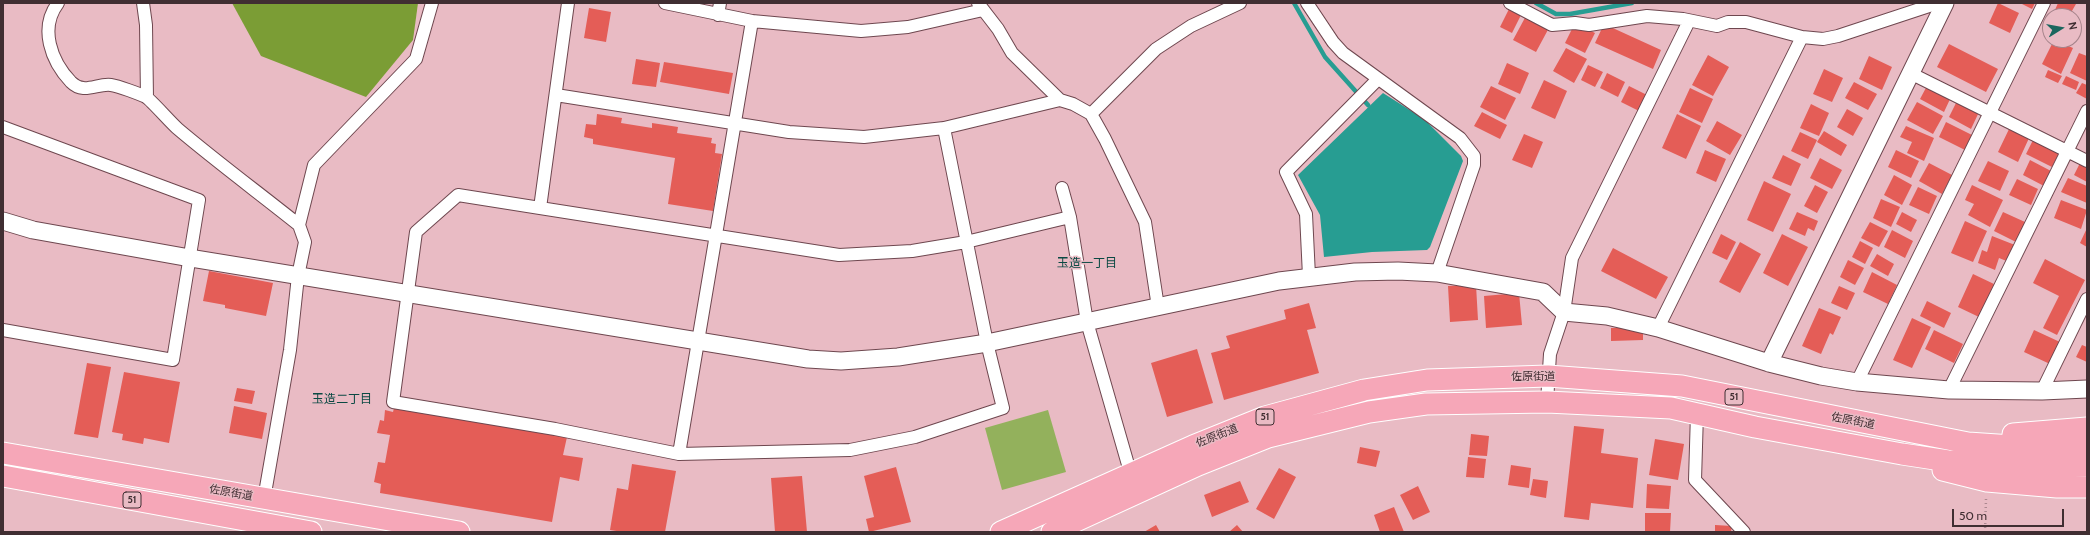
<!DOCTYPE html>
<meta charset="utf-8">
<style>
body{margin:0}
#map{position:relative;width:2090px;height:535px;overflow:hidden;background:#e9bbc4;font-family:Cabin,sans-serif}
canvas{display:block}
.frame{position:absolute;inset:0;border:4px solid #402e32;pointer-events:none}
.north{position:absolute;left:2042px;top:8px;width:40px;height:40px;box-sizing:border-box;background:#e9bbc4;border:1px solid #a5838a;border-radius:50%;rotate:79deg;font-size:11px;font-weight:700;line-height:16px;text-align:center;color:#402e32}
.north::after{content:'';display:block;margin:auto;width:14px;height:18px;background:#1b665e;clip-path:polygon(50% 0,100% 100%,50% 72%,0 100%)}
.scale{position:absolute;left:1952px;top:509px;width:112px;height:18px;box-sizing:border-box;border:2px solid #402e32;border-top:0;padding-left:5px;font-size:12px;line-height:14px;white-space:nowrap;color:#402e32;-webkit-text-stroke:3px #e9bbc4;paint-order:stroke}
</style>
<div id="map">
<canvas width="2090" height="535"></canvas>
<div class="frame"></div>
<div class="north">N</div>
<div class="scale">50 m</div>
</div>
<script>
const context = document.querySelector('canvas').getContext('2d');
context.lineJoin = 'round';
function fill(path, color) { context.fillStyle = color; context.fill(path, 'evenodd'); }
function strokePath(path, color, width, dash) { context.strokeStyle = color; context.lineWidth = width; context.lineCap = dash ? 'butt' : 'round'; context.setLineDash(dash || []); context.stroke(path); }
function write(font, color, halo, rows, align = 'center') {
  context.font = font + ' Cabin,"Noto Sans JP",sans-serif'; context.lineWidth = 3; context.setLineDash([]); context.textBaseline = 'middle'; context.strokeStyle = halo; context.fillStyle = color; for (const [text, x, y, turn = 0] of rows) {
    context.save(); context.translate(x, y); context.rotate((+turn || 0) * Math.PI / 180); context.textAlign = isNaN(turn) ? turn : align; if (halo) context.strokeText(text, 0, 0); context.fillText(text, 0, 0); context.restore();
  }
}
fill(new Path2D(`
 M1048,410L1066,472L1002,490L985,428Z`), '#93b15c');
fill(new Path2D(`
 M232,3H418L413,40L366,97L261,56Z`), '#7b9d35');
fill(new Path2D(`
 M1383,93L1424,119L1461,156L1463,161L1430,247L1427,250L1372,252L1324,257L1320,215L1298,175Z`), '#279d92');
strokePath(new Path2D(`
 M1294,3L1325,57L1368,105
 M1536,3L1556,14H1570L1632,3`), '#279d92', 4.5);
fill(new Path2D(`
 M1998,3L2019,13L2010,33L1989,23Z
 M2020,3H2035L2032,9Z
 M2058,3H2075L2076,4L2069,16H2067L2055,10Z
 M1510,7L1522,13L1512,33L1500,27Z
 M589,8L611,12L606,42L584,38Z
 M1527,14L1550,26L1536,52L1513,40Z
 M1575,23L1595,33L1585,53L1565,43Z
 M1604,24L1661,50L1653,69L1595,43Z
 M2054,40L2073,48L2061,74L2042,64Z
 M1949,44L1998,69L1986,92L1937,67Z
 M1566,48L1587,59L1574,83L1553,71Z
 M2079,53L2087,56V81L2070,73Z
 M1708,55L1729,67L1713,96L1692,85Z
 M1869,56L1892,67L1882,90L1859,79Z
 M636,59L660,63L656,87L632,84Z
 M664,62L733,73L729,94L660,82Z
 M1507,63L1529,73L1520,94L1498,84Z
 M1588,65L1603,72L1595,87L1581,80Z
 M1824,69L1843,78L1832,102L1813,94Z
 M2048,70L2062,76L2058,83L2045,77Z
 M1607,73L1625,82L1618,97L1600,88Z
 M2066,76L2079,82L2076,90L2062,84Z
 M1544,80L1567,91L1555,119L1531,108Z
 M1854,82L1877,94L1868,110L1845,98Z
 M2082,83L2087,85V99L2076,93Z
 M1928,84L1951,97L1944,112L1920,99Z
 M1491,86L1516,98L1505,120L1480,107Z
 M1629,86L1647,95L1639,111L1621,102Z
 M1690,88L1713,99L1702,123L1679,112Z
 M1957,101L1979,112L1971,129L1949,117Z
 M1917,102L1943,116L1933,134L1907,120Z
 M1811,104L1829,113L1819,136L1800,128Z
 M1847,109L1863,118L1853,136L1837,127Z
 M1482,112L1507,125L1500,139L1474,126Z
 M597,114L622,118L621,123L652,128V123L678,127L677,133L712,138L711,143L716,144L715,153L722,154L713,211L668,204L675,158L593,144V139L584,137L586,124L596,125Z
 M1677,114L1701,126L1686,159L1662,148Z
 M1717,121L1742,135L1730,155L1706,141Z
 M1946,122L1972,135L1965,150L1939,137Z
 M1906,126L1934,138L1924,161L1907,153L1912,142L1900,137Z
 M2010,127L2030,136L2018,162L1998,152Z
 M1824,131L1847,145L1841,156L1817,142Z
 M1800,132L1817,140L1808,159L1791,151Z
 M1524,134L1543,142L1532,168L1512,160Z
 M2033,140L2059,153L2052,167L2026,154Z
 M1705,150L1726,159L1716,182L1696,173Z
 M1896,150L1919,161L1911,178L1888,167Z
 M1783,155L1801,164L1791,186L1772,178Z
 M1820,158L1842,170L1832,189L1810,178Z
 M2030,160L2051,171L2044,186L2023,175Z
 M1988,161L2009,171L2000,191L1978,181Z
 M2081,161L2087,164V182L2074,175Z
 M1929,163L1952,175L1942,194L1919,181Z
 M1894,175L1912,185L1902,205L1884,195Z
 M2068,178L2087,186V203L2061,192Z
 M2017,179L2038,189L2031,205L2009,195Z
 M1764,181L1791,194L1773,232L1747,220Z
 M1815,185L1828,192L1817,213L1804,206Z
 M1972,185L2003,200L1990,227L1968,215L1974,204L1965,200Z
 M1918,187L1937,196L1929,214L1909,205Z
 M1881,199L1900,207L1891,227L1873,218Z
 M2061,200L2087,210L2081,229L2054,218Z
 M1797,212L1818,221L1814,231L1808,228L1805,236L1789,229Z
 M1902,212L1917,220L1911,232L1896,224Z
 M2003,212L2025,222L2016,242L1994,231Z
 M1965,221L1987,231L1973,262L1951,253Z
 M1870,222L1888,231L1879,247L1861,238Z
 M2087,228V247L2080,243Z
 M1892,230L1913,241L1905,258L1884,247Z
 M1721,234L1736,242L1727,260L1712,253Z
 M1782,234L1808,247L1788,286L1763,273Z
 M1992,236L2015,245L2009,262L1999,258L1995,270L1978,263L1982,250L1987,252Z
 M1860,241L1873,248L1865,264L1852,257Z
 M1740,242L1761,254L1740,293L1719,282Z
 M1613,248L1668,277L1656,299L1601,271Z
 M1877,254L1894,264L1888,276L1870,266Z
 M2045,259L2085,280L2057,335L2043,328L2059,296L2033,283Z
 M1848,260L1864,268L1855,285L1840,277Z
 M209,271L273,283L266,316L225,308V305L203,301Z
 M1872,272L1897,285L1888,304L1863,292Z
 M1973,274L1994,284L1979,317L1958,307Z
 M1476,285L1478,320L1450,322L1448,286Z
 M1839,286L1855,293L1847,310L1831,303Z
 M1519,293L1522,325L1486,328L1484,296Z
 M1927,301L1951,313L1944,328L1920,316Z
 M1309,303L1316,328L1307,330L1319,373L1224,400L1211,353L1230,348L1226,336L1286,319L1284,310Z
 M1819,308L1841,317L1833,335L1830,333L1821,354L1802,346Z
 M1912,318L1931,327L1912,368L1893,360Z
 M1611,328H1643V340L1611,341Z
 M1934,330L1963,344L1954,363L1925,349Z
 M2034,330L2060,342L2050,364L2024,352Z
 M2082,345L2087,347V362L2076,357Z
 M1197,349L1213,403L1167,417L1151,363Z
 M87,363L111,367L98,438L74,434Z
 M124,372L180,382L169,443L144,438L143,444L122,440L123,434L112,432Z
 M237,388L255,391L252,404L234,401Z
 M234,406L267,413L262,439L229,433Z
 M394,408L567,437L563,455L583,458L579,481L560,477L552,522L380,493L381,484L374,482L378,462L385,463L390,435L377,433L380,420L384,421L385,410L393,412Z
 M1574,426L1604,429L1601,453L1638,458L1633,508L1591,503L1589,520L1564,517Z
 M1471,434L1489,436L1487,456L1469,455Z
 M1655,439L1684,444L1678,480L1649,475Z
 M1360,447L1380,451L1376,467L1357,463Z
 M1468,457L1486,459L1484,478L1466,477Z
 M632,464L676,471L665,532H623L610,530L617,488L628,490Z
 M1511,465L1531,468L1529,488L1508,485Z
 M896,467L911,522L869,532L866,519L874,517L864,476Z
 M1279,468L1296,477L1274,519L1256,509Z
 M802,476L807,532H775L771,478Z
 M1533,479L1548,481L1546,498L1530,495Z
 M1240,481L1249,502L1212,517L1204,495Z
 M1647,484L1671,486L1669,509L1646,508Z
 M1418,486L1430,512L1413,520L1400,495Z
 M1394,507L1404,532H1380L1374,515Z
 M1645,513H1671L1670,532H1645Z
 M1156,525L1160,532H1144Z
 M1237,525L1243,532H1229Z
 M1715,525L1732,526L1731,532H1715Z`), '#e45d57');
const street = new Path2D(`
 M58,3C39,28 51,61 71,82C84,95 97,83 111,85C118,86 140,94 146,97C151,100 171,123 178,129C217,162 259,193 299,225
 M143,3L146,25L147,98
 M568,3L540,208L458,195L416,232L393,402L555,429L679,454L850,450L915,437L1003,408L987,343L944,128
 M665,3L752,21
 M978,3L998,29L1012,53L1060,100L1073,104L1091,114L1105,139L1145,222L1158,307
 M1307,3L1333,42L1343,53L1460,138L1474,156V165L1437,273
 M1510,3L1552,25L1575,23L1589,25L1647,16L1683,19L1717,26L1728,22H1746L1802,37L1823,39L1838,36L1938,3
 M718,15L720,3
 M1910,73L2087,161
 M556,95L789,132L864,137L944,128L1060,100
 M1091,114L1156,49L1191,26L1240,3
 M3,127L199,200L173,360L3,330
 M1062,188L1070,217L1087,322L1131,475
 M540,208L839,255L912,251L966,242L1070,217
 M1309,276L1306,214L1286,172L1378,79
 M1658,328L1802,37
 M1857,382L2044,3
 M1949,390L2087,111
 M2042,391L2087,299
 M1547,402L1550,354L1564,312L1572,258L1689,21
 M1697,413L1695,480L1744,532
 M679,454L752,21L861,31L908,27L983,10
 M264,499L290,350L298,276L305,242L299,225L314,165L416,59L432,3`);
const secondary = new Path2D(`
 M3,221L33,230L190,258L808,359L841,361L898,357L987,343L1279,281L1355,272L1398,271L1437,273L1543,292L1564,312L1607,316L1658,328L1769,363L1821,376L1857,382L1949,390L2042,391L2087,389
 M1769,363L1945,3`);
const highway = new Path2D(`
 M2013,434L2087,428
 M3,453L459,532
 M1943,470L1987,481L2057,487H2087
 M3,476L311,532
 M1001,532L1193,446L1265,417L1364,390L1427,380L1548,376L1682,386L1968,443L2012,446H2087
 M1052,532L1198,465L1268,437L1369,412L1426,404L1547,402L1671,408L1755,427L1902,454L1948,461L2035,467L2087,466`);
strokePath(street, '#6e474f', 14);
strokePath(secondary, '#6e474f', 19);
strokePath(highway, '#fff', 23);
strokePath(new Path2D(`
 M1985,532L1986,499`), '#ac8890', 2.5, [1, 3]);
strokePath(street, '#fff', 12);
strokePath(secondary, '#fff', 17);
strokePath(highway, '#f6a7b8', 21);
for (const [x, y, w] of [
 [1734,397,18],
 [1265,417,18],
 [132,500,18]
]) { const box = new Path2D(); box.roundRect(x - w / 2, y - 8, w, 16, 3); context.fillStyle = '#e9bbc4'; context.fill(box); strokePath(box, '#402e32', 1); }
write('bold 10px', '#402e32', null, [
 ["51",1734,397],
 ["51",1265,417],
 ["51",132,500]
]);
write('11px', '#402e32', '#e9bbc4', [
 ["佐原街道",1533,377],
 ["佐原街道",1853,421,11],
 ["佐原街道",1217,436,-22],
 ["佐原街道",231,493,10]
]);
write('12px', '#0a4943', '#e9bbc4', [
 ["玉造一丁目",1087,263],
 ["玉造二丁目",342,399]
]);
</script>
